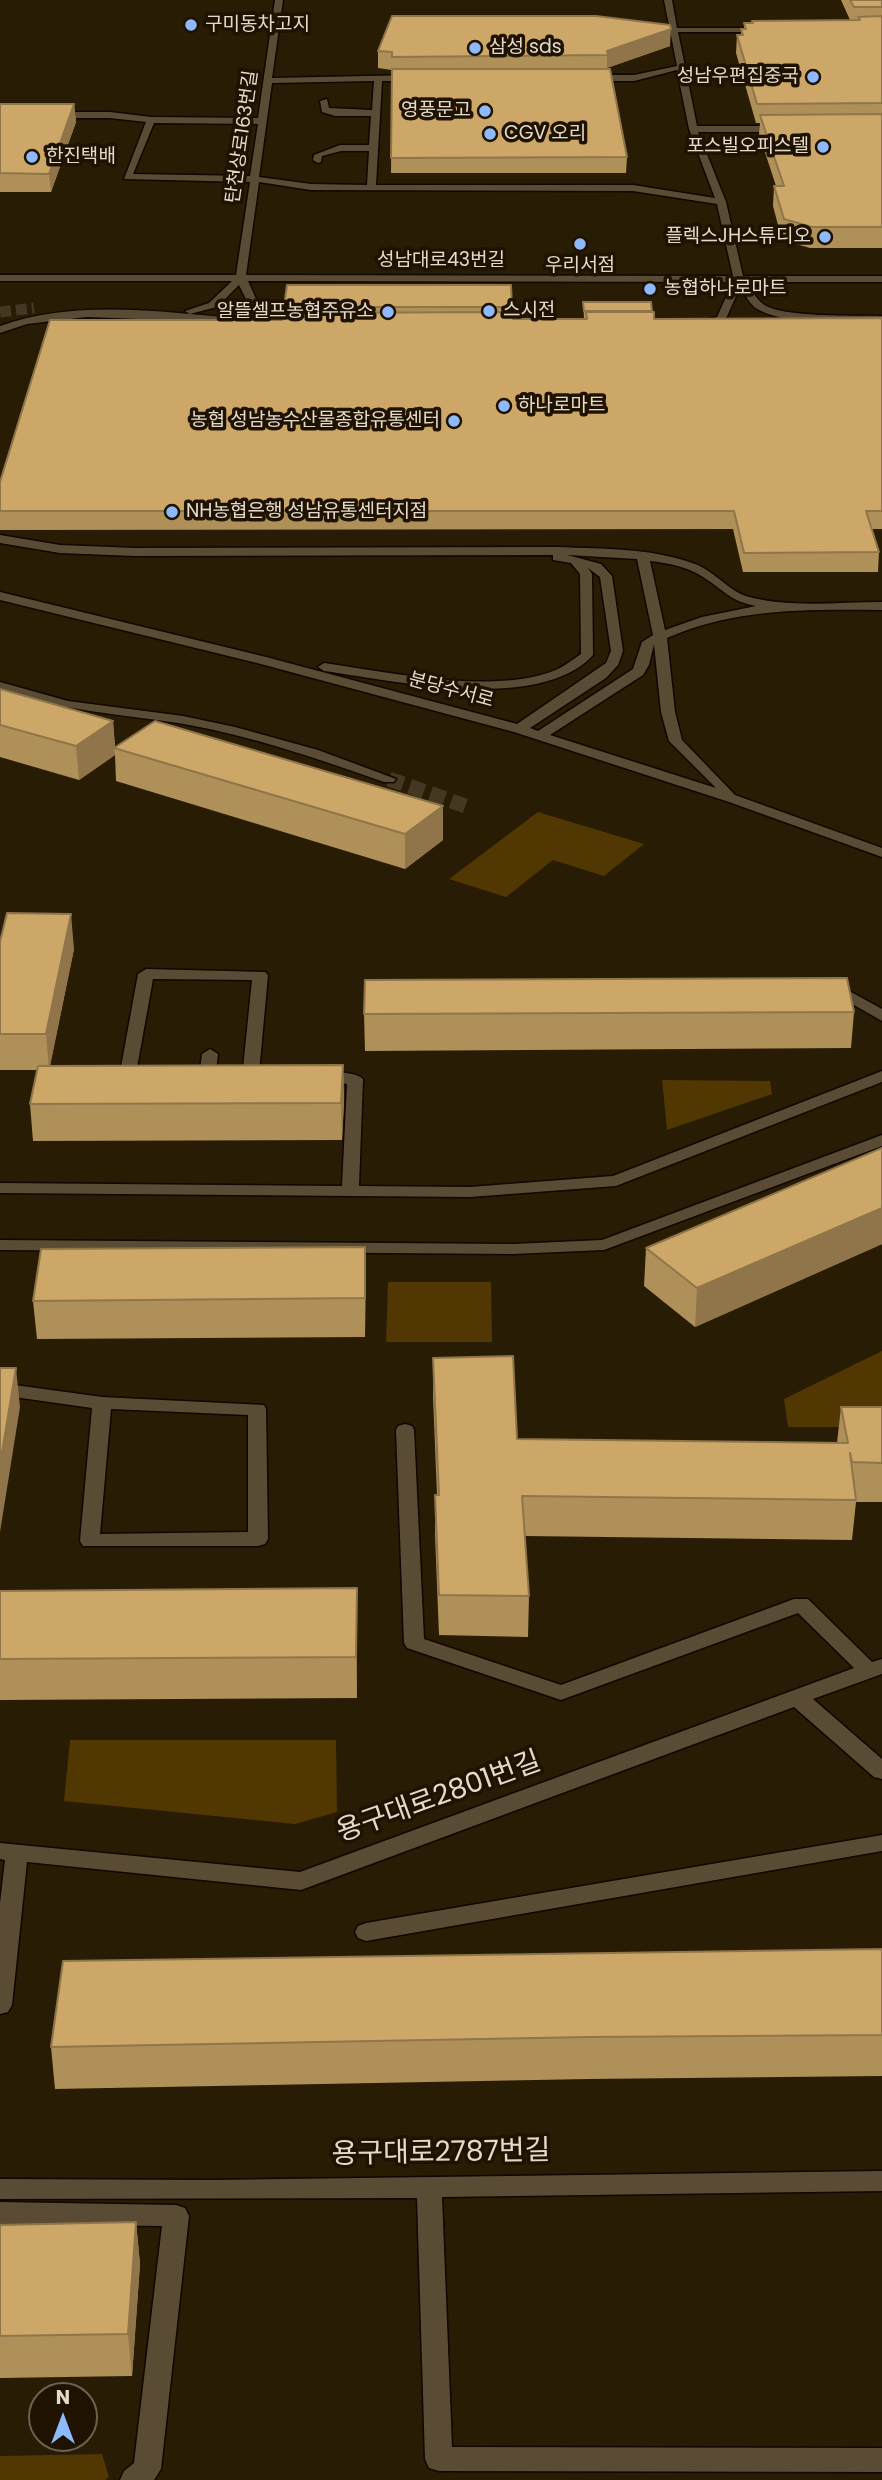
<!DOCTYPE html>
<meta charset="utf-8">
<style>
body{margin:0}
#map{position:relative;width:882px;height:2480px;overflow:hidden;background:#291c05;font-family:Poppins,sans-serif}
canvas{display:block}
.north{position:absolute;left:28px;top:2382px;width:70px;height:70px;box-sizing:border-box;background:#1f1200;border:2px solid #6d6252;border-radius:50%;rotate:0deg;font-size:19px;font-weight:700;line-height:28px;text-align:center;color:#e3dacd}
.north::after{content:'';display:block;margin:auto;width:24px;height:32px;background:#8eb9fc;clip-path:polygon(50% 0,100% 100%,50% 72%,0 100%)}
</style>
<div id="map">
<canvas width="882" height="2480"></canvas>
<div class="north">N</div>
</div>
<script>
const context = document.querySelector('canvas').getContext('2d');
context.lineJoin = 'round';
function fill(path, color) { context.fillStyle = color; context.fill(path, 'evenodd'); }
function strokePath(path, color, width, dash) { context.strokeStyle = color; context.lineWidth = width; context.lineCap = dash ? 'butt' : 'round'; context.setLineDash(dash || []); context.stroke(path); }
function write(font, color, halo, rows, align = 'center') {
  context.font = font + ' Poppins,"Noto Sans KR",sans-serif'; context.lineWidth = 7; context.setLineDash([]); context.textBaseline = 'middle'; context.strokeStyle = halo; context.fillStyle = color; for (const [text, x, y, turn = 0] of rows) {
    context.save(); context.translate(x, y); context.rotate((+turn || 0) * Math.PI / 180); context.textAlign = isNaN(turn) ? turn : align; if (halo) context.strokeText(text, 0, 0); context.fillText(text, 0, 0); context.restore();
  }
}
fill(new Path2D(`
 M538,812L644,844L604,876L553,860L506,897L449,879Z
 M662,1080L770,1081L772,1094L667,1130Z
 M388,1282H491L492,1342H386Z
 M882,1351V1427H788L784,1399Z
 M70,1740H336L337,1812L295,1824L64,1801Z
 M102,2454L109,2477L105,2480H0V2456Z`), '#513702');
strokePath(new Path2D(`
 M0,312L34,308`), '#453823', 11, [11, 5]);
strokePath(new Path2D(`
 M389,779L471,808`), '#453823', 15, [15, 7]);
const minor = new Path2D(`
 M275,0H283L272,78L416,75L420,78L416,81H382L376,185H633L715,198L689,129L677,70L634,81H588L584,78L588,75H634L677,66L664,0H672L677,28H766L763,32H678L697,126H781L785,129L781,132H698L726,202L743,276H882V282H746C751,288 756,299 763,304C782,318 856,315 882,316V322C848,321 787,326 757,309C750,305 745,294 740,287L725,321L702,325V321L717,317L733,282L248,281L257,301V316L269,320V324L87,317L27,324L0,333V326C79,298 166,313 247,319V301L239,285L217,307L190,314L185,311L209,303L232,281H0V275H236L250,182L124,179L146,122L110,118H53L49,115L53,112H110L151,117L258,118ZM374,81L372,110L329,108L327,99L320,101L322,112L335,116H371L369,145H340L314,155L313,160L318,163L321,162L322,156L341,151H369L367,185L311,184L259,177L272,83ZM154,123L258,124L250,176L133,174ZM259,182L311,190L633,191L717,204L733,276L246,275Z
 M0,535L60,545L135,548L558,547C603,549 653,548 695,564C716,572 728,591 749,597C791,608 839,602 882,602V610C808,609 735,608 667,638L675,712L682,740L735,795L882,848V857L729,802L514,732L257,663L0,600V592L266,657L517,724L606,663L611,651L600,577L588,568L592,574L593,655C541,713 393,681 324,671L318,667L324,663C389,672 497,696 558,669C566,665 573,659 581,654L580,574L571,563L553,560V555L135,556L60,553L0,543ZM567,555L637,559L653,635L642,642L633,669L538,731L530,728L606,678L618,665L623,651L612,576L601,564ZM650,561C668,563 688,567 703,577C724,590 729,601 756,606L702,617L665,630ZM654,644L661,712L669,741L716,788L550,735L643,675L649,665Z
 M0,682L68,701L183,716L235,727L318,750L396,779L394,782H384C319,759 252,736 184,724C122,714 60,711 0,690Z
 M146,969L265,972L268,975L259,1073L267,1075L269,1078L267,1081L250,1083L242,1078L252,980L153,979L136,1073L143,1078L135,1083L121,1081L119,1078L138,974Z
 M831,981L882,1009V1021L826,989L823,986L826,983Z
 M210,1049L218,1054L215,1078L207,1083L199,1078L202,1054Z
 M882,1071V1082L616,1186L470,1197L0,1193V1183L342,1186L347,1084L314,1081L312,1078L314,1075C327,1072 353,1070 363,1079L359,1186L470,1187L613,1176Z
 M882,1135V1146L604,1250L513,1254L0,1250V1240L513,1244L602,1240Z
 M0,1383L102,1397L264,1405L266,1409L268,1539L265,1544L258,1546H83L80,1541L92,1408L0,1395ZM111,1409L248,1415V1532L100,1534Z
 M405,1424L412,1426L414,1430L424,1639L561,1685L794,1599H808L872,1662L882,1659V1674L813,1699L882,1759V1779L874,1777L794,1707L301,1890L27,1862L12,2005L8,2012L0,2014V1903L5,1860L0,1859V1843L300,1872L854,1668L798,1613L561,1700L407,1648L404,1643L396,1430L398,1426Z
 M882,1835V1851L366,1941L358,1938L355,1932L358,1926L366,1923Z
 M882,2171V2191L442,2197L452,2447L882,2448V2472L439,2471L429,2468L425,2459L417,2198L0,2199V2179L211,2180Z
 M0,2202L176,2205L185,2208L189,2216L161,2469L154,2480H120L124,2471L134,2463L162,2226L0,2224Z`);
strokePath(minor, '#110600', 3);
fill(minor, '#5a4c34');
fill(new Path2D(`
 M841,0H882V248H810L782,240L773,206L774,186H776L759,134L760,123H756L736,53L737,35H741V29H744V23H752V21L850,20Z
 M670,46L607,68L627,157L626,173H391L392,70L378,68V51Z
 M0,104H74L76,122L51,192H0Z
 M511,285L513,319H586V318H584L583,302L652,311L654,319L882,318V529H872L879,552L878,572H743L733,529L0,530V482L282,320L284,313V307Z
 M0,689L113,721L115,747L443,806V840L405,869L116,781L115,755L79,780L0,757Z
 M0,942L74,949L50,1066L343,1065L344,1101L342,1140L33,1141L30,1104L37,1070H0Z
 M854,1012L851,1048L365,1051L364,1014Z
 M882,1148V1244L695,1327L644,1286L646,1248Z
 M365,1247V1337L37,1339L33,1301Z
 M433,1358L517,1439L837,1443L841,1407H882V1502H856L852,1540L525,1536L529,1596L528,1637L439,1635L435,1535V1495H437L433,1397Z
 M357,1588V1698L0,1700V1591Z
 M882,1949V2076L588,2079L55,2089L51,2047Z
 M136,2222L140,2264L132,2376L0,2378V2225Z`), '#af9059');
fill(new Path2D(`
 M671,29L670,46L607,68V51Z
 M74,104L76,122L51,192L49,174Z
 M113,721L115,748H114L115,755L79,780L76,746Z
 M443,806V840L405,869V834Z
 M71,914L74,949L49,1070L46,1034Z
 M343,1065L344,1101L342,1140L341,1103Z
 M882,1208V1244L695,1327L697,1288Z
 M365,1247L366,1285L365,1337Z
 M16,1368L20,1407L0,1532V1464Z
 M357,1588V1698L356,1657Z
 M136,2222L140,2264L132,2376L128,2334Z`), '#8f7549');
const building = new Path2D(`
 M850,0H882V7H854Z
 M392,16H596L670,25L671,29L607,51L608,55L392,57V52L378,51Z
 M882,16V103L757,104L737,35H743L741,29H746L744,23H753L752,21L860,20L858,17Z
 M392,69H610L627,157L391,158Z
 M0,104H74L49,174L0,173Z
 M882,114V227H812L784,219L774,186H784L760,115Z
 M287,285H511L512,307H284Z
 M583,302H651L652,311H584Z
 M513,312V319H587L586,312H654V319L882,318V511H866L879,552L744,553L734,511H0V482L50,320H282L283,313Z
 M0,689L113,721L76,746L0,725Z
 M155,721L443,806L405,834L114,748Z
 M7,913L71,914L46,1034H0V942Z
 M847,978L854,1012L364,1014L365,980Z
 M343,1065L341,1103L30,1104L38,1066Z
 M882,1148V1208L697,1288L646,1248Z
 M365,1247V1298L33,1301L41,1249Z
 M513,1356L517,1439L848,1443L841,1407H882V1463L852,1462L850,1453L856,1500L522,1496L529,1596L439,1595L435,1495H439L433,1358Z
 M0,1368H16L0,1464Z
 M357,1588L356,1657L0,1659V1591Z
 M882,1949V2035L589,2037L51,2047L63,1961Z
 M136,2222L128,2334L0,2336V2225Z`);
fill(building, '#cca768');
strokePath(building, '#8f7549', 2);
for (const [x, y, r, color] of [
 [191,25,7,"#8eb9fc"],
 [475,48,7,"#8eb9fc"],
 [813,77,7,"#8eb9fc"],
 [485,111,7,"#8eb9fc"],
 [490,134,7,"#8eb9fc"],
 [823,147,7,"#8eb9fc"],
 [32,157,7,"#8eb9fc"],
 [825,237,7,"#8eb9fc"],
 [580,244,7,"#8eb9fc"],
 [650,289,7,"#8eb9fc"],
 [489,311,7,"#8eb9fc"],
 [388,312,7,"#8eb9fc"],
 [504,406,7,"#8eb9fc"],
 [454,421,7,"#8eb9fc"],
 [172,512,7,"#8eb9fc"]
]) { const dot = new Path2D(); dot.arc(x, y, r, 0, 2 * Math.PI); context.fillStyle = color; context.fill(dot); strokePath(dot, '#1f1200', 2.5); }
write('19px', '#e3dacd', '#1f1200', [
 ["구미동차고지",205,25],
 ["삼성 sds",489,48],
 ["성남우편집중국",799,77,"right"],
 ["영풍문고",471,111,"right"],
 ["CGV 오리",504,134],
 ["포스빌오피스텔",809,147,"right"],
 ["한진택배",46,157],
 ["플렉스JH스튜디오",811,237,"right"],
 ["우리서점",580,266,"center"],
 ["농협하나로마트",664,289],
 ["스시전",503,311],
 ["알뜰셀프농협주유소",374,312,"right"],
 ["하나로마트",518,406],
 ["농협 성남농수산물종합유통센터",440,421,"right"],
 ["NH농협은행 성남유통센터지점",186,512]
], 'left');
write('19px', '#e3dacd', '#1f1200', [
 ["탄천상로163번길",243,137,-82],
 ["성남대로43번길",441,261],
 ["분당수서로",451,691,15]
]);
write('28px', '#e3dacd', '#1f1200', [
 ["용구대로2801번길",439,1798,-20],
 ["용구대로2787번길",441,2154,-1]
]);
</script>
